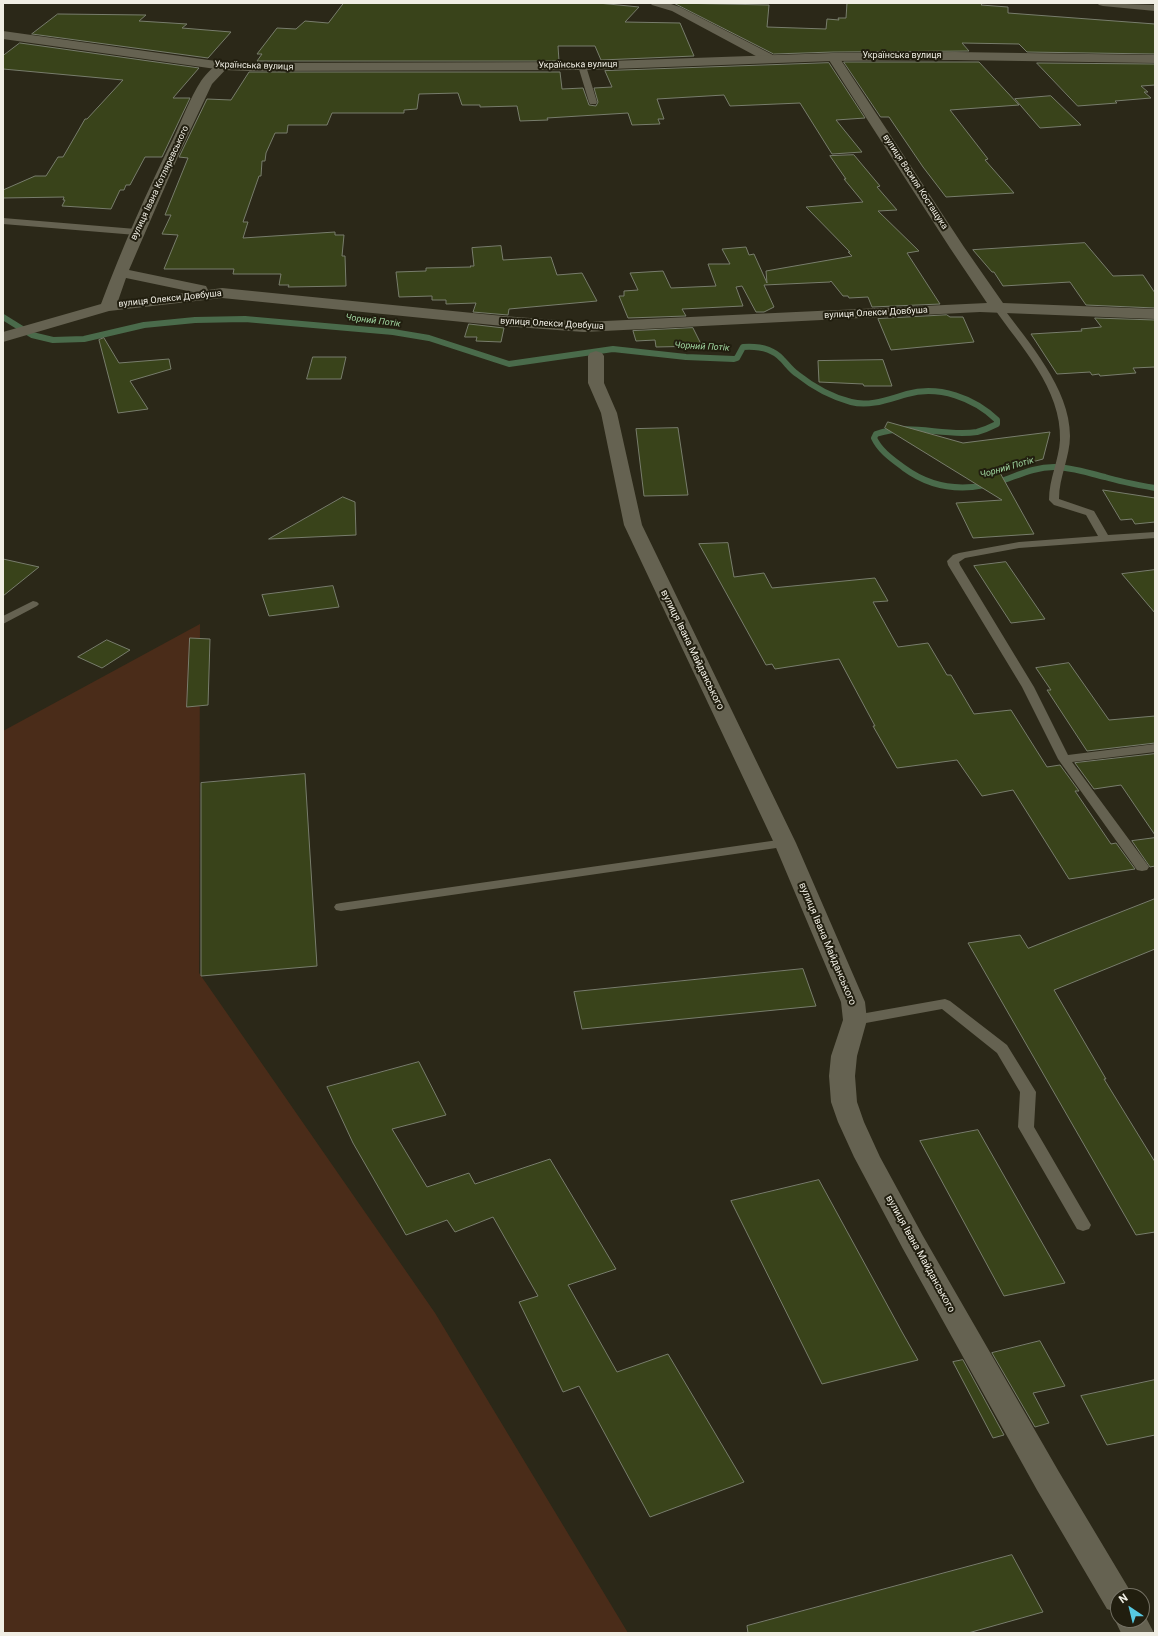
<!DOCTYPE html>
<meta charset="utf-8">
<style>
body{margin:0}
#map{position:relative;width:1158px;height:1636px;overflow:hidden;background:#2b2818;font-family:Roboto,sans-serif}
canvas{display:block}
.frame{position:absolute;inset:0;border:4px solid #f0eee4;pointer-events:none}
.north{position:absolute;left:1110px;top:1588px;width:40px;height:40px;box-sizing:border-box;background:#211e0f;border:1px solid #747164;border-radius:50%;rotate:325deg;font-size:11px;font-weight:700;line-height:16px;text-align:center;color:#f0eee4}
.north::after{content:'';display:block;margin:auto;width:14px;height:18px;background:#57c9e2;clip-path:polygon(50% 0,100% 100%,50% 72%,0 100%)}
</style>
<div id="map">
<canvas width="1158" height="1636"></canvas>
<div class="frame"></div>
<div class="north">N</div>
</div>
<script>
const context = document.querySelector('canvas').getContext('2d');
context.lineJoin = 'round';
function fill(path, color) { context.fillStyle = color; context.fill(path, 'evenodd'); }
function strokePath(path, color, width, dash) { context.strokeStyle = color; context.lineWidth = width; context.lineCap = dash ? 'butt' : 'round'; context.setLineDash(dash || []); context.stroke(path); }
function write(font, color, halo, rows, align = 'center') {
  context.font = font + ' Roboto,sans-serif'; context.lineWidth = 4; context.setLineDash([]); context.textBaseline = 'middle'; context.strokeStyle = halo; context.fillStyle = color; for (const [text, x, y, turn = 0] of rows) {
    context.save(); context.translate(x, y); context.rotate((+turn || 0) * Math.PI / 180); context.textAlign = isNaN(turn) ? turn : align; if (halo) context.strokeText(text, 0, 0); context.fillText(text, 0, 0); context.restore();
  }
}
fill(new Path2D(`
 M200,624L199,973L435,1313L628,1633H3V731Z`), '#4a2c19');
strokePath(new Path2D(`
 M3,317L32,335L53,340L84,339L144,325L195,320L245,319L393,332L429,338L509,364L613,349L686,357L734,359L737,358L743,347C757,346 772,348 782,359C787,364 791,370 797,374C812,386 832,397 851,402C870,407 889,399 907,394C939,385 974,398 997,420V424C991,427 984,430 977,432C942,437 911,422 876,434L874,438C880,451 892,459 904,468C934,490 969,492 1004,480C1021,474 1036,467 1054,467C1071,467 1088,473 1105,477C1121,482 1138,485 1155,488`), '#4a6b4b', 6);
const building = new Path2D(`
 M344,3H598L639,7L625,22L680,23L694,56L601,60L595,46H558L559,61H257L262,54H257L277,28L296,29L305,21L328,23Z
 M674,3L769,5L767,27L826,29L827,19L839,20L838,18H846L847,3H983L981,5L1008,7V13L1155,24V54L1027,52L1019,44L962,43L969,51L833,52L774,54Z
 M58,14L146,15L139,21L187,24L182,28L231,32L208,58L32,34Z
 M20,43L199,68L173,98H190L162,157H145L130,185H126L124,190H120L111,209L62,206L65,200H63L64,197L3,198V190L35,176H46L58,157H63L85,119H87L123,80L3,69V56Z
 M844,62H979L1019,105L950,110L988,159L985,160L1014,193L946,197L923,167L889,117H881Z
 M829,63L865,118L836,120L862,152L832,154L800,103L730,106L724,95L657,99L664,119H658L660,124L632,125L628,113L547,118L548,120L520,121L517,106L480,107V105H462L458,93L419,94L417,109L404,110V113H332L327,125H288L287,133H275L266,153L265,161H262L261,176H259L243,222H248L243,238L335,232V235H344L342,256H345L346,286L288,287L289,285H279L281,274H233L234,269H164L178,235L162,234L171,215H165L188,158L179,157L181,153L207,99L231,100L249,72H560L562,89L583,88L589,105L596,106L598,102L594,88L612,87L605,71Z
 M1037,63L1155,64V85L1141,86L1148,92H1144L1151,98L1115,101L1117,103L1078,106Z
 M1051,96L1081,125L1040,128L1015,99Z
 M854,155L880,186L877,187L897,210L878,211L919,251L907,253L940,304L872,307L868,297L849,298L848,296H843L831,281L830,282L764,285L774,307L764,312H756L742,286L736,287L743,306L682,309L686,316L628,318L619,296H624V291L638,290L630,273L663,271L671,288L716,286L708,264H730L722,249L746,247L749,255L754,254L767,283L766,271L852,256L848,252H850L806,207L863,202L844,179H846L830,156Z
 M1085,243L1113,276L1143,275L1155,293V308L1086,305L1070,282L1003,286L994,272H992L973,250Z
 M501,246L503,260L551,257L557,275L582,273L597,301L509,309L508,315L473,312L476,303L446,304V300H432V296L399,297L396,272L426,271V268L471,267L470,266H474L472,248Z
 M947,315L950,317H963L974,342L891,350L878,319Z
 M1095,318L1155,320V367L1133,368L1136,373L1100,376L1099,374L1092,375L1090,372L1057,374L1031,334L1082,331L1081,329L1101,327Z
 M469,324L504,328L501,342L476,341L477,337H465Z
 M693,328L702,346L656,347L655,340L636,341L633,331Z
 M104,338L119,363L169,359L171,369L130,381L148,409L118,413L99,340Z
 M313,357H346L341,379H307Z
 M883,360L892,386H864L863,384L819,382L818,361Z
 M888,422L963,443L1050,432L1043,459L999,471L1034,534L973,538L956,503L1002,500L885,428Z
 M678,428L688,495L644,496L636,429Z
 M1103,490L1155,498V522L1135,524L1132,519L1121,520Z
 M343,497L355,502L356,535L269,539Z
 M728,543L734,577L764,573L772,588L875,578L888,601L873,602L898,647L928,643L947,675H951L974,714L1011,710L1047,767L1060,765L1079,791H1075L1111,844L1116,843L1135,869L1069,879L1013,790L982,796L957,760L897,768L873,726H875L839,659L775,669L772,664L766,665L699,544Z
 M3,559L39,567L3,596Z
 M1006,562L1045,619L1011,623L974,566Z
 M1155,570V613L1122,574Z
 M333,586L339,607L269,616L262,595Z
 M190,638L210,639L208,705L187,707Z
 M107,640L130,650L102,668L78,657Z
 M1069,663L1109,720L1155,716V743L1087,751L1047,690H1051L1036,668Z
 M1155,754V835L1121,785L1094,789L1075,763Z
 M305,774L317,966L201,976V783Z
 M1155,838V866L1150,867L1132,841Z
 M1155,899V949L1054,990L1106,1079H1104L1155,1162V1232L1136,1235L968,943L1020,935L1028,948Z
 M803,969L816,1006L582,1029L574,992Z
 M419,1062L446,1115L392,1129L427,1187L469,1173L475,1184L550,1159L616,1269L568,1285L617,1372L668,1354L744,1482L650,1517L579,1386L563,1392L519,1302L538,1296L493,1217L455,1232L447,1220L406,1235L353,1143L327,1087Z
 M978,1130L1065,1283L1004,1296L920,1141Z
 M819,1180L902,1332L918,1360L822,1384L731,1201Z
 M1040,1341L1065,1386L1033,1393L1049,1423L1035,1427L992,1353Z
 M963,1360L1004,1435L993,1438L953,1362Z
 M1155,1380V1435L1107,1445L1081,1396Z
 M1012,1555L1043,1612L968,1633H748L747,1626Z`);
fill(building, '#39431a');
strokePath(building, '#787d6c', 1);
fill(new Path2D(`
 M579,64H582L586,66L597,102L596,104H590L589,102L578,66Z
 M3,218L136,229L140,232L136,235L3,224Z
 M998,304L1001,305C1028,342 1070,388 1070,436C1070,457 1059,477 1059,499L1094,511L1108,535L1155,532V538L1019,548L965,558L959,562L960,565L1034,687L1068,755L1155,744V752L1072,762L1147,864L1149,867L1147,870L1142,871L1137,870L1058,759L1022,687L948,565L947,561L953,555L959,553L1019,542L1098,536L1086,515L1054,505L1049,500C1049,479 1059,460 1060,440C1062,389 1020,346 993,307Z
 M33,601L37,602L39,604L37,606L3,624V616Z
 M785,839L790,840L792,843L790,846L341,911L336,910L334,907L336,904L341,903Z
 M945,999L950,1001L1007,1045L1036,1092L1034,1127L1091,1225L1089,1229L1083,1231L1077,1229L1018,1127L1020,1092L997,1053L942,1009L855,1025L850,1023L848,1020L850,1017L855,1015Z`), '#656251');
fill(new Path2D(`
 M650,3H668L680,7L775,56L777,59L775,62H767L672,11L652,5Z
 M833,53L837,54L839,57L964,247L1003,303L1155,309V319L980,312L584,332L503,326L222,298L109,311L3,342V332L101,304C122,248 146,193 173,139C182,120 190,98 201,81C207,73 217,61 227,63L229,66L212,84L180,152L129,270L206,286L208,290L222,288L503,316L584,322L987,303L950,248L827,57L829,54ZM126,278L193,292L118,301Z
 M596,351L602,353L604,356V383L617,413L642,525L796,843L865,1002L867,1020L857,1056L855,1076L857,1102L864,1122L880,1157L923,1236L1059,1472L1129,1589L1133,1596H1118V1613L1107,1609L1037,1490L903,1249L854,1157L838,1122L831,1102L829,1076L831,1056L843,1020L841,1002L774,843L624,525L601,413L588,383V356L590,353Z
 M1142,1610L1154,1633H1121L1115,1620L1118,1613V1620H1142Z`), '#656251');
fill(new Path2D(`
 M1097,3L1155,5V11L1103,6L1099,5Z
 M3,31L223,62L250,63L582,62L833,53L955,52L1155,55V63L955,60L833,61L582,70L250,71L223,70L3,39Z`), '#656251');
write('9px', '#f0eee4', '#211e0f', [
 ["Українська вулиця",902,56],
 ["Українська вулиця",578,65,-1],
 ["Українська вулиця",254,66,2],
 ["вулиця Василя Костащука",915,182,57],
 ["вулиця Івана Котляревського",160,183,-65],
 ["вулиця Олекси Довбуша",170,299,-6],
 ["вулиця Олекси Довбуша",876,313,-3],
 ["вулиця Олекси Довбуша",552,324,3]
]);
write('italic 9px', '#a0d6a0', '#211e0f', [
 ["Чорний Потік",373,321,7],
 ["Чорний Потік",702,347,3],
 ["Чорний Потік",1007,468,-16]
]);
write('10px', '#f0eee4', '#211e0f', [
 ["вулиця Івана Майданського",692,650,64],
 ["вулиця Івана Майданського",827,944,67],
 ["вулиця Івана Майданського",920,1254,61]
]);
</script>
